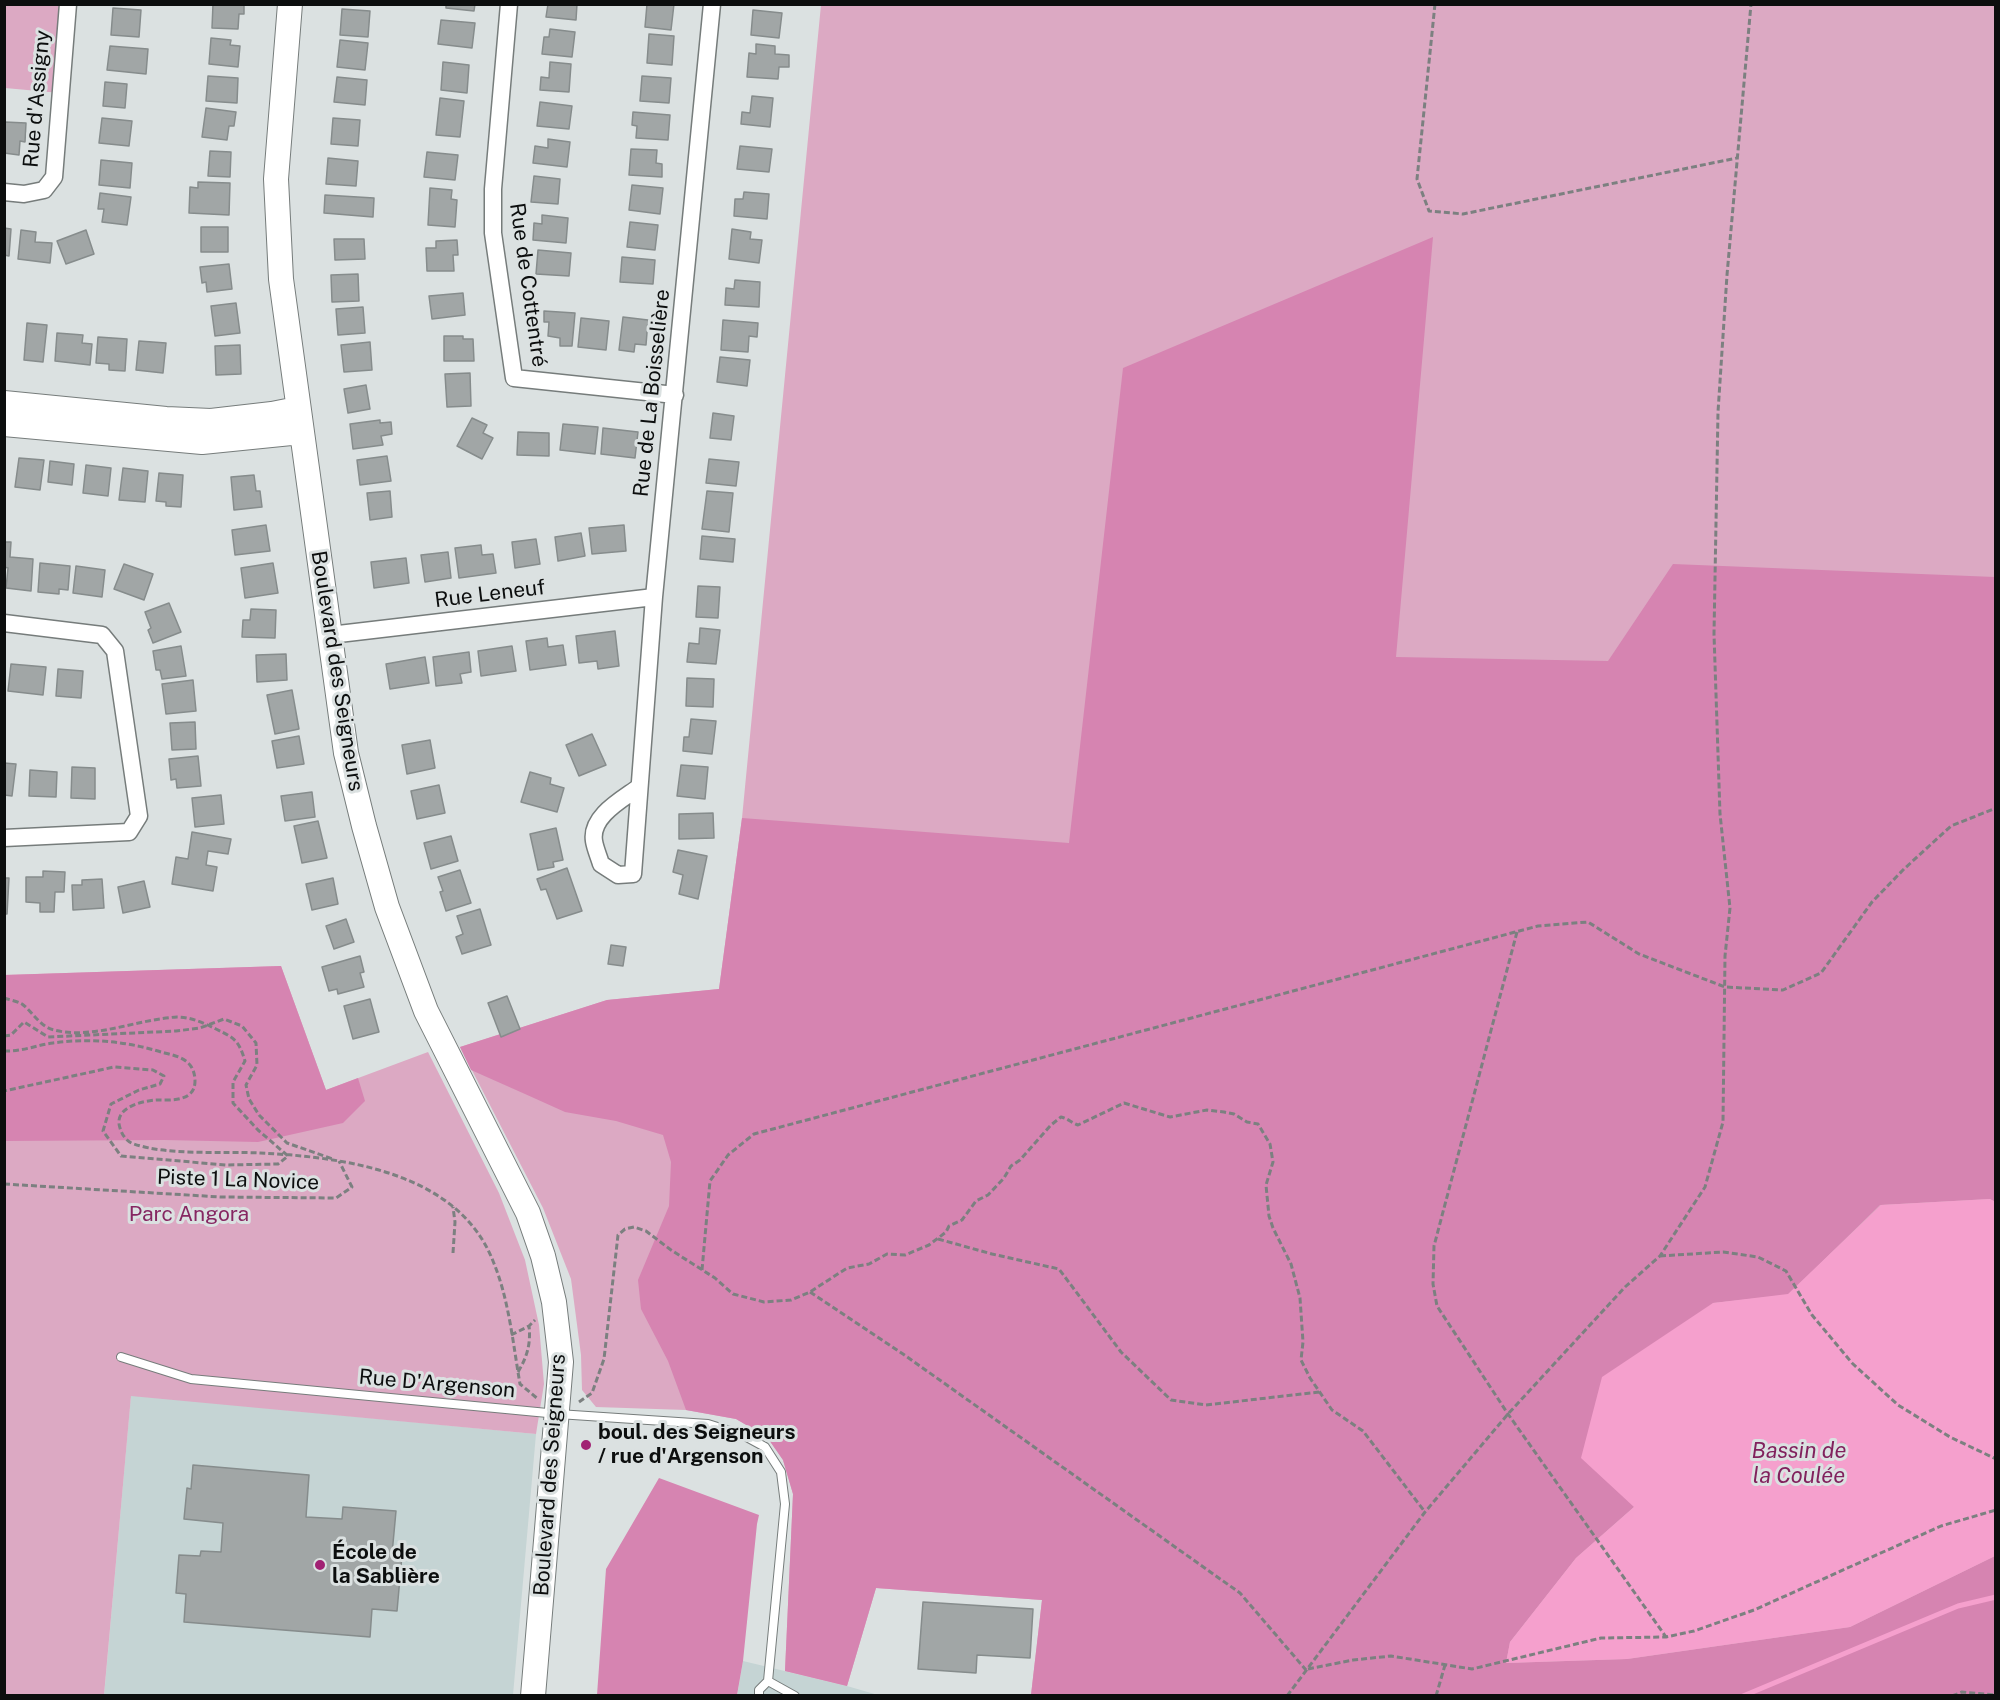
<!DOCTYPE html>
<meta charset="utf-8">
<style>
body{margin:0}
#map{position:relative;width:2000px;height:1700px;overflow:hidden;background:#dbe1e1;font-family:"Public Sans",sans-serif}
canvas{display:block}
.frame{position:absolute;inset:0;border:6px solid #0c0e0e;pointer-events:none}
</style>
<div id="map">
<canvas width="2000" height="1700"></canvas>
<div class="frame"></div>
</div>
<script>
const context = document.querySelector('canvas').getContext('2d');
context.lineJoin = 'round';
function fill(path, color) { context.fillStyle = color; context.fill(path, 'evenodd'); }
function strokePath(path, color, width, dash) { context.strokeStyle = color; context.lineWidth = width; context.lineCap = dash ? 'butt' : 'round'; context.setLineDash(dash || []); context.stroke(path); }
function write(font, color, halo, rows, align = 'center') {
  context.font = font + ' "Public Sans",sans-serif'; context.lineWidth = 6; context.setLineDash([]); context.textBaseline = 'middle'; context.strokeStyle = halo; context.fillStyle = color; for (const [text, x, y, turn = 0] of rows) {
    context.save(); context.translate(x, y); context.rotate((+turn || 0) * Math.PI / 180); context.textAlign = isNaN(turn) ? turn : align; if (halo) context.strokeText(text, 0, 0); context.fillText(text, 0, 0); context.restore();
  }
}
fill(new Path2D(`
 M131,1395L536,1434L513,1695L104,1696Z
 M743,1661L847,1686L878,1695L737,1696Z`), '#c5d4d4');
fill(new Path2D(`
 M4,5H68L60,93L5,88Z
 M821,5H1995V1695H1031L1042,1600L876,1588L847,1686L785,1671L793,1494L783,1460L767,1437L736,1419L686,1410L596,1407L582,1390L581,1355L571,1279L543,1208L460,1047L607,1000L719,989L742,818Z
 M281,966L326,1090L428,1052L499,1193L525,1260L539,1325L544,1384L536,1434L131,1396L104,1695H5L4,975Z`), '#dca9c3');
fill(new Path2D(`
 M1433,237L1396,657L1608,661L1673,564L1995,577V1202L1990,1199L1880,1205L1788,1295L1713,1303L1635,1506L1576,1558L1510,1642L1506,1663L1627,1659L1850,1627L1995,1556V1695H1031L1042,1600L876,1588L847,1686L785,1671L793,1494L783,1460L767,1437L736,1419L686,1410L668,1361L641,1309L638,1280L669,1206L671,1162L663,1135L616,1121L565,1112L525,1094L471,1070L460,1047L607,1000L719,989L742,818L1069,843L1123,368Z
 M281,966L326,1090L358,1078L365,1101L343,1123L258,1142L164,1140L5,1141V975Z
 M659,1478L759,1515L757,1524L743,1661L737,1695H597L606,1569Z`), '#d684b1');
fill(new Path2D(`
 M1990,1199L1996,1202L1995,1556L1850,1627L1627,1659L1506,1663L1510,1642L1576,1558L1634,1507L1581,1458L1602,1377L1713,1303L1788,1294L1881,1205Z`), '#f5a0cd');
strokePath(new Path2D(`
 M1743,1696L1958,1606L1996,1597`), '#f5a0cd', 5);
const building = new Path2D(`
 M213,4H244V14H239L238,29L212,28Z
 M446,4H475L474,11L446,8Z
 M548,4H577L576,20L546,17Z
 M647,4H674L671,30L645,27Z
 M113,8L141,10L139,37L111,35Z
 M342,9L370,11L368,37L340,35Z
 M753,10L782,13L779,38L751,35Z
 M441,20L475,23L472,48L438,44Z
 M550,29L575,32L572,57L542,54L544,37H549Z
 M649,34L674,36L672,65L647,63Z
 M211,38L231,40L230,45L240,46L238,67L209,64Z
 M340,40L368,43L365,70L337,67Z
 M756,44L775,46V54L789,55V67H779L778,79L747,77L749,53L756,54Z
 M110,46L148,49L146,74L107,70Z
 M443,62L469,65L467,93L441,90Z
 M550,62L571,64L569,92L540,90L541,77L549,78Z
 M208,76L238,78L237,103L206,101Z
 M642,76L671,78L669,103L640,101Z
 M337,77L367,80L365,105L334,102Z
 M105,82L127,84L125,108L103,106Z
 M752,96L773,98L770,127L741,124L742,112L750,113Z
 M440,98L464,101L460,137L436,135Z
 M540,102L572,106L569,129L537,126Z
 M206,108L236,112L234,126H229L227,140L202,137Z
 M633,112L670,115L668,140L636,138L637,126L632,125Z
 M102,118L132,121L129,146L99,143Z
 M333,118L360,120L358,146L331,144Z
 M5,122L26,123L25,142L20,141L19,155L4,153Z
 M548,139L570,142L567,167L533,163L535,146L548,148Z
 M740,146L772,149L769,172L737,169Z
 M631,149L657,150L656,163L662,164V177L629,175Z
 M210,151L231,152L230,177L208,176Z
 M427,152L458,155L455,180L424,177Z
 M328,158L358,161L356,186L326,184Z
 M101,160L132,163L130,188L99,185Z
 M534,176L560,179L558,204L531,202Z
 M198,182L230,183L229,215L189,213L190,187L198,188Z
 M632,185L663,188L660,214L629,210Z
 M430,188L452,190L451,199L457,200L455,227L428,225Z
 M744,192L769,194L767,219L734,216L735,199H743Z
 M100,193L131,197L127,225L102,222L104,209H98Z
 M325,195L374,198L373,217L324,213Z
 M542,215L568,218L566,243L533,240L534,223L542,224Z
 M630,222L658,225L655,250L627,247Z
 M201,227H228V252H201Z
 M4,228L11,229L9,256L4,255Z
 M732,229L751,232L750,239L762,240L759,263L729,259Z
 M21,230L36,232L35,242L52,243L50,263L18,259Z
 M86,230L94,254L66,264L57,241Z
 M334,239H364L365,259L335,260Z
 M457,240L458,255H453L454,271H427L426,248H436V241Z
 M538,250L571,253L569,276L536,274Z
 M622,257L655,260L653,284L620,282Z
 M229,264L232,289L207,292L206,282L202,283L200,267Z
 M358,274L359,301L332,302L331,275Z
 M735,280L760,282L759,307L725,305L726,288L734,289Z
 M463,293L465,315L432,319L429,296Z
 M236,303L240,333L215,336L211,306Z
 M363,307L365,333L338,335L336,309Z
 M544,311L575,313L572,346H560V338L548,336L549,322H544Z
 M623,317L648,320L646,345L635,344L634,352L619,350Z
 M581,318L609,321L606,350L578,347Z
 M723,320L758,323L757,337L749,336L748,352L721,350Z
 M27,323L47,325L43,362L24,360Z
 M57,333L83,335L82,343L92,344L90,365L55,361Z
 M444,336H463V339H473L474,361H444Z
 M98,337L127,339L125,371L109,370V364L96,363Z
 M139,341L166,343L163,373L136,370Z
 M370,342L372,370L344,372L341,345Z
 M240,345L241,374L216,375L215,346Z
 M720,357L750,360L747,386L717,382Z
 M470,373L471,406L447,407L445,374Z
 M366,385L370,409L348,413L344,389Z
 M713,413L734,416L731,440L710,438Z
 M472,418L487,425L483,433L493,438L482,459L457,446Z
 M380,420V423L391,422L392,434L381,436L383,445L353,449L350,424Z
 M563,424L598,427L595,454L560,450Z
 M603,428L638,432L635,458L601,454Z
 M518,432L549,433V456L517,455Z
 M387,456L391,481L360,485L357,460Z
 M19,458L44,460L40,490L15,487Z
 M709,459L739,462L736,486L706,483Z
 M50,461L74,464L72,485L48,482Z
 M86,465L111,468L108,496L83,493Z
 M123,468L148,471L145,502L119,500Z
 M159,473L183,475L181,507L166,506V502L156,501Z
 M254,475L256,491H260L262,507L234,510L231,477Z
 M390,491L392,517L370,520L367,493Z
 M707,491L733,493L729,532L702,529Z
 M266,525L270,551L235,555L232,530Z
 M624,525L626,551L592,554L589,528Z
 M581,533L585,556L558,561L555,537Z
 M702,536L735,539L733,562L700,559Z
 M536,539L540,564L515,568L512,542Z
 M4,542H11L10,557L33,559L31,591L6,588L8,568L4,567Z
 M481,545L482,555L493,554L496,573L459,578L455,548Z
 M448,552L451,578L425,582L421,555Z
 M406,558L409,583L374,588L371,562Z
 M40,563L70,566L68,590L59,589V594L38,592Z
 M273,563L278,593L245,598L241,568Z
 M124,564L153,574L144,600L114,589Z
 M76,566L105,570L102,597L73,593Z
 M698,586L720,587L718,618L696,617Z
 M169,603L181,632L153,643L148,630L151,628L145,612Z
 M251,609L276,610L275,638L242,637L243,620H250Z
 M700,628L720,630L716,664L687,662L689,643L699,644Z
 M615,631L619,666L598,669L597,661L579,663L576,636Z
 M547,638L548,647L563,645L566,665L530,670L526,641Z
 M181,646L186,676L162,679L160,670H156L153,651Z
 M512,646L516,671L481,676L478,651Z
 M469,652L471,672L460,674L462,683L436,686L433,657Z
 M286,654L287,680L257,682L256,655Z
 M425,657L429,683L390,689L386,664Z
 M11,664L46,667L43,695L8,691Z
 M58,669L83,671L81,698L56,696Z
 M687,678L714,679L713,707L686,706Z
 M193,680L196,711L166,714L162,684Z
 M292,690L299,729L275,734L267,695Z
 M691,719L716,721L712,754L683,751L684,737H689Z
 M195,722L196,749L172,750L170,723Z
 M592,734L606,765L579,776L566,745Z
 M299,736L304,764L277,768L272,741Z
 M430,740L435,768L407,774L402,745Z
 M198,756L201,786L177,788L176,779L171,780L169,759Z
 M4,763L16,764L12,796L4,795Z
 M681,765L708,767L705,799L677,796Z
 M72,767L95,768V799L71,798Z
 M30,770L57,772L56,797L29,796Z
 M530,772L551,778L550,784L564,788L557,812L521,802Z
 M439,785L445,813L417,819L411,791Z
 M312,792L315,817L285,821L281,796Z
 M221,795L224,824L195,827L192,798Z
 M713,813L714,838L679,839V814Z
 M318,821L327,858L302,863L294,826Z
 M556,828L563,860L553,862L554,867L538,870L530,834Z
 M192,832L231,839L228,854L208,851L206,865L217,867L213,891L172,884L176,857L188,859Z
 M451,836L458,861L431,869L424,843Z
 M678,850L707,856L698,899L679,894L683,875L673,872Z
 M567,868L582,911L557,919L546,889L541,890L537,879Z
 M460,870L471,903L446,911L440,892L443,891L438,877Z
 M43,871L65,872L64,892H55L54,912H40V903L26,902V877H43Z
 M4,878H9L7,914H4Z
 M333,878L338,904L312,910L306,884Z
 M102,879L104,908L73,910L72,885H82V880Z
 M144,881L150,907L123,913L118,887Z
 M480,909L491,945L462,954L456,937L463,934L457,916Z
 M346,919L354,942L334,949L326,926Z
 M611,945L626,947L623,966L608,964Z
 M360,956L364,972L360,973L364,987L338,994L337,989L329,991L322,967Z
 M507,996L520,1029L501,1037L488,1003Z
 M370,999L379,1032L353,1039L344,1006Z
 M193,1465L309,1475L306,1517L342,1519L343,1507L396,1511L392,1554L402,1555L397,1611L372,1609L370,1637L184,1622L186,1594L176,1593L179,1555L200,1556L201,1551L221,1552L223,1523L184,1519L187,1488L191,1489Z
 M923,1602L1033,1609L1030,1658L977,1655L976,1673L918,1669Z`);
fill(building, '#a1a6a6');
strokePath(building, '#868c8c', 1.5);
const lane = new Path2D(`
 M121,1357L191,1379L558,1414L708,1424L743,1435L765,1447L781,1472L785,1504L768,1681L795,1696
 M759,1696V1690L768,1681`);
const street = new Path2D(`
 M509,4L493,189V233L514,378L675,395
 M4,192L24,194L44,190L54,177L68,4
 M4,623L102,635L115,651L139,816L129,832L4,838
 M330,635L654,597
 M639,787C623,799 590,816 594,841C595,848 599,857 601,864L618,875L633,874L654,597L712,4`);
const secondary = new Path2D(`
 M290,4L276,179L281,279L346,753L364,826L387,907L426,1011L528,1213L543,1256L554,1302L561,1362L533,1696
 M4,403L166,419L211,421L272,414L297,409
 M4,424L202,442L301,432`);
strokePath(lane, '#767c7b', 10);
strokePath(street, '#767c7b', 19);
strokePath(secondary, '#767c7b', 26);
strokePath(new Path2D(`
 M1435,4L1417,179L1429,211L1463,214L1737,158
 M1517,932L1434,1246L1433,1284L1437,1306L1508,1414L1666,1637
 M4,998C10,1000 17,1001 22,1004C33,1012 40,1027 54,1030C93,1040 138,1019 177,1017C191,1017 204,1023 216,1029C235,1038 239,1041 245,1061L233,1082V1103L258,1130L288,1156L278,1164L226,1165L121,1156L103,1131L111,1104L139,1090L160,1084L164,1076L153,1070L114,1067L4,1091
 M4,1036L11,1035L24,1022L48,1037L176,1031L200,1028L224,1019L242,1026L256,1043L257,1065L246,1085L249,1099L259,1115L287,1143L333,1159
 M4,1051C21,1052 37,1045 53,1043C90,1038 125,1041 161,1052C172,1055 186,1057 192,1068C194,1072 195,1076 195,1081C195,1102 171,1100 156,1100C141,1101 113,1108 120,1128C122,1135 127,1142 134,1144C169,1156 223,1151 260,1153C344,1157 458,1172 493,1261C509,1299 513,1344 520,1384L538,1399
 M4,1184L221,1197L336,1198L352,1187L339,1161
 M938,1239L992,1254L1059,1269L1121,1352L1171,1400L1206,1405L1319,1392
 M453,1253L455,1222L453,1207
 M1660,1256L1723,1252L1758,1257L1786,1271L1812,1315L1852,1363L1898,1405L1950,1437L1996,1459
 M702,1270L710,1181L728,1155L754,1134L1538,926L1588,922L1639,954L1725,987L1783,990L1821,973L1872,902L1904,869L1951,826L1996,808
 M810,1292L903,1354L1240,1593L1306,1670
 M511,1335L529,1326L535,1320
 M518,1372C527,1357 531,1344 529,1326
 M579,1402L592,1393L604,1359L618,1235L625,1229L634,1227L646,1231L671,1250L715,1278L733,1294L764,1302L791,1300L810,1292L847,1268L869,1264L887,1254L905,1255L929,1245L946,1232L949,1226L962,1220L976,1201L988,1195L1004,1178L1011,1166L1020,1160L1051,1125L1061,1117C1067,1118 1072,1123 1078,1125L1124,1103L1170,1117L1207,1110L1224,1112L1234,1114L1247,1122L1258,1124L1270,1144L1273,1162L1266,1185L1269,1216L1273,1228L1291,1264L1300,1298L1303,1342L1301,1360L1310,1378L1332,1410L1363,1431L1425,1512
 M1308,1669L1353,1660L1391,1656L1472,1669L1601,1638L1666,1637L1694,1631L1754,1610L1941,1526L1996,1510
 M1287,1696L1425,1512L1508,1414L1625,1287L1660,1256L1705,1187L1723,1122L1725,956L1730,908L1720,814L1714,634L1718,412L1727,275L1751,4
 M1436,1696L1445,1665
 M1952,1696L1962,1692L1996,1695`), '#7c8080', 3, [6, 3]);
strokePath(lane, '#fff', 8);
strokePath(street, '#fff', 16);
strokePath(secondary, '#fff', 24);
for (const [x, y, r, color] of [
 [586,1445,6,"#a12173"],
 [320,1565,6,"#a12173"]
]) { const dot = new Path2D(); dot.arc(x, y, r, 0, 2 * Math.PI); context.fillStyle = color; context.fill(dot); strokePath(dot, '#dbe1e1', 2); }
write('21px', '#0c0e0e', '#dbe1e1', [
 ["Rue d'Assigny",37,99,-85],
 ["Rue de Cottentré",528,285,82],
 ["Rue de La Boisselière",652,393,-84],
 ["Rue Leneuf",490,594,-7],
 ["Boulevard des Seigneurs",337,671,81],
 ["Piste 1 La Novice",238,1180,2],
 ["Rue D'Argenson",437,1384,5],
 ["Boulevard des Seigneurs",550,1475,-86]
]);
write('21px', '#862762', '#dbe1e1', [
 ["Parc Angora",189,1215]
]);
write('bold 21px', '#0c0e0e', '#dbe1e1', [
 ["boul. des Seigneurs",598,1433],
 ["/ rue d'Argenson",598,1457],
 ["École de",332,1553],
 ["la Sablière",332,1577]
], 'left');
write('italic 22px', '#81215d', '#dbe1e1', [
 ["Bassin de",1799,1451],
 ["la Coulée",1799,1476]
]);
</script>
